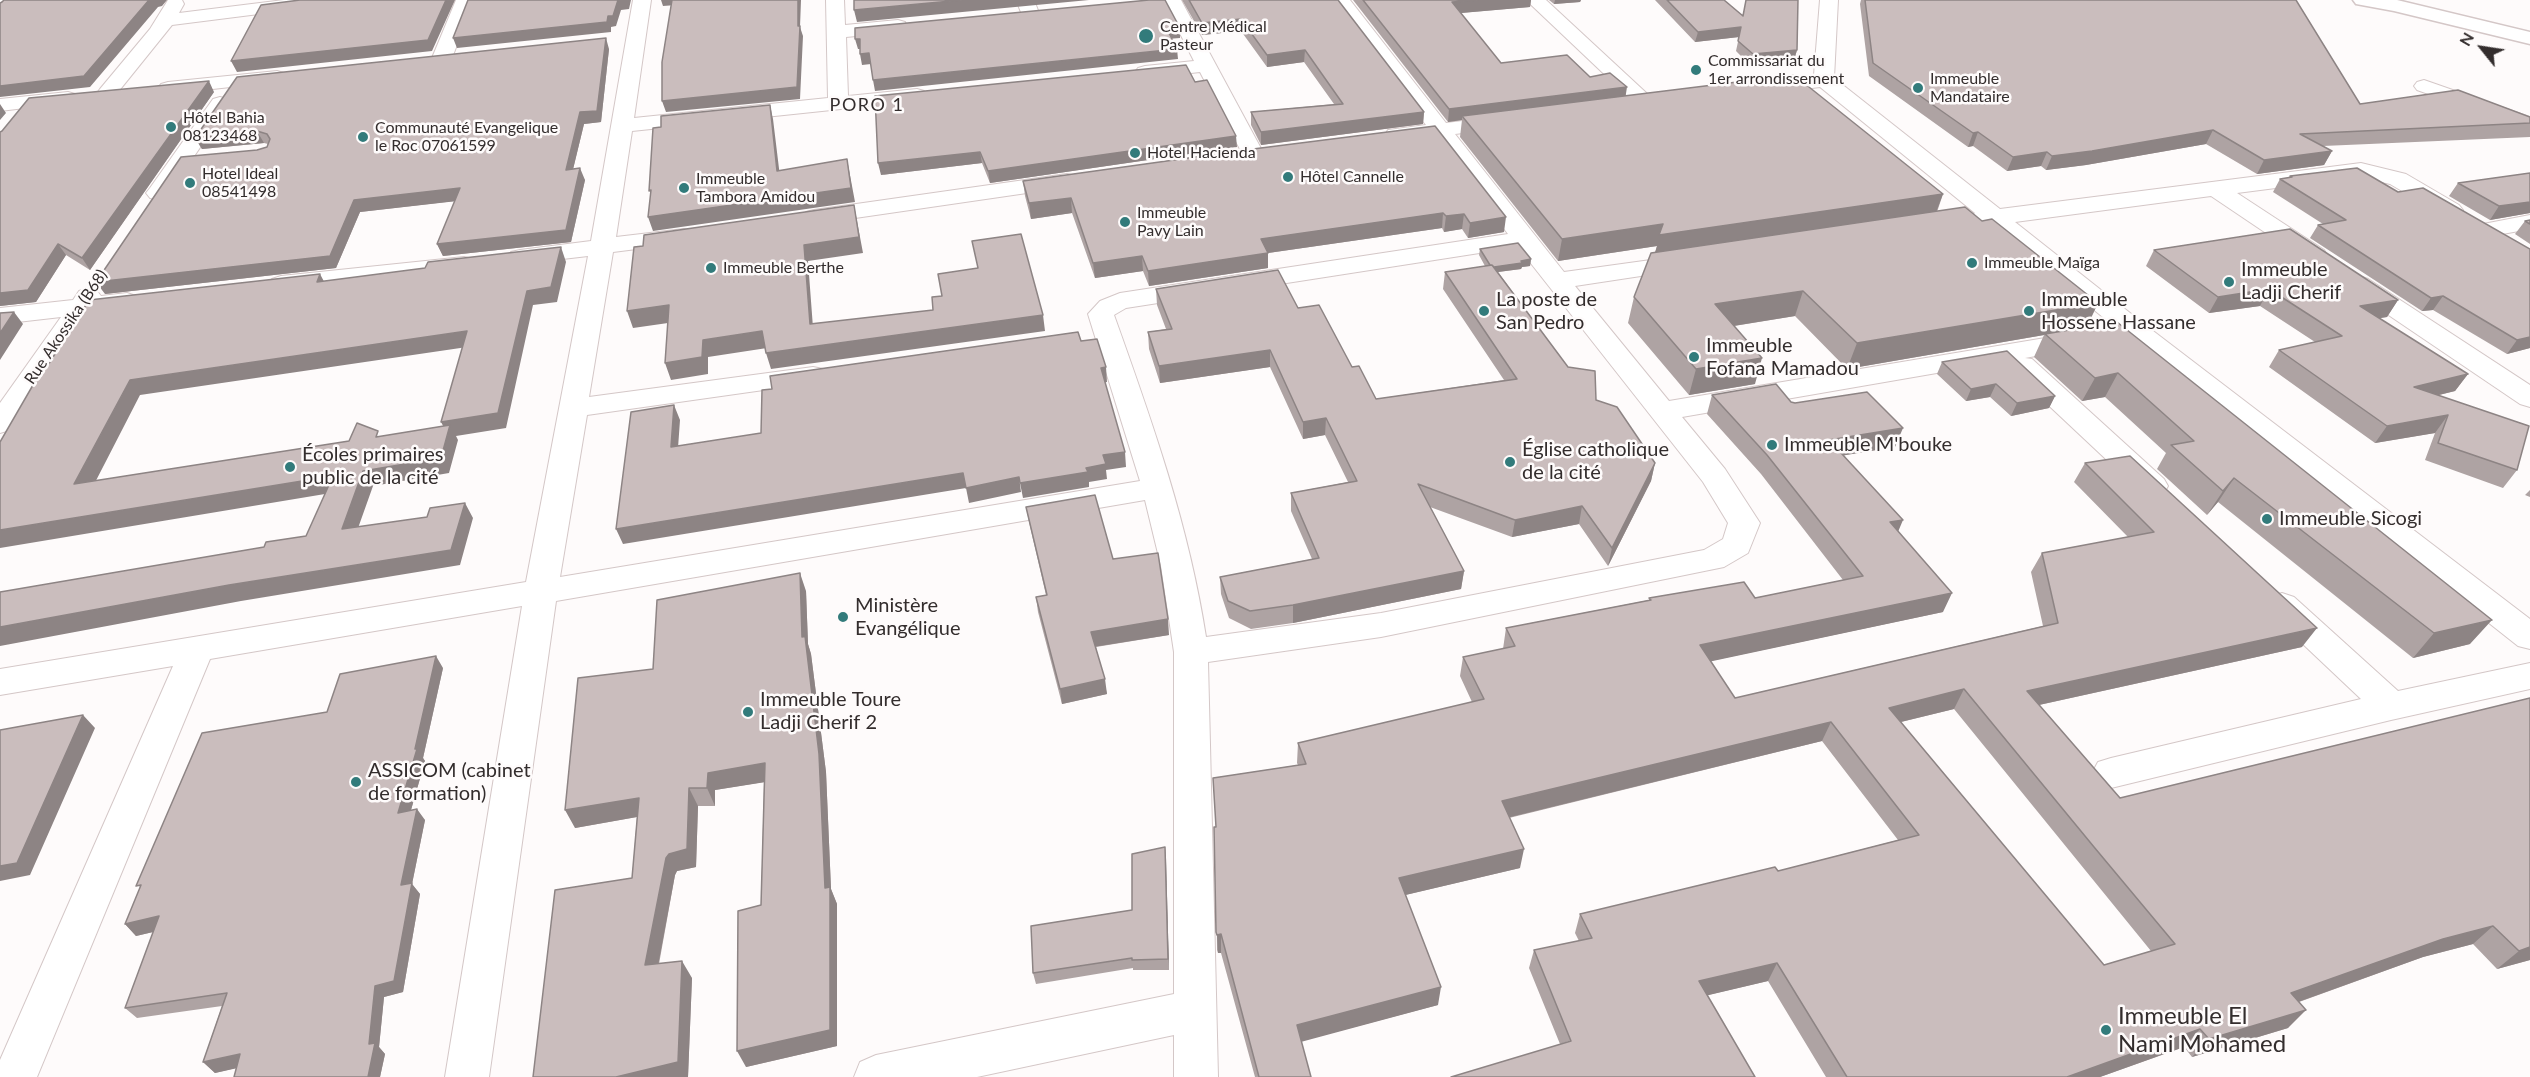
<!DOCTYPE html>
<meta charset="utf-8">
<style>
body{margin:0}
#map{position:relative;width:2530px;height:1077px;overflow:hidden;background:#fefbfb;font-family:Lato,sans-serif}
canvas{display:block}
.north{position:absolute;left:2452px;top:18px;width:60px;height:60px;-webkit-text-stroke:4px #fefbfb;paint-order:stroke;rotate:300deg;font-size:16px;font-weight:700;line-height:24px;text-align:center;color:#332d2d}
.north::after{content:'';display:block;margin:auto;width:21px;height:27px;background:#332d2d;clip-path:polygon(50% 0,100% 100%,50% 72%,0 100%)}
</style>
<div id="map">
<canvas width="2530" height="1077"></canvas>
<div class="north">N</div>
</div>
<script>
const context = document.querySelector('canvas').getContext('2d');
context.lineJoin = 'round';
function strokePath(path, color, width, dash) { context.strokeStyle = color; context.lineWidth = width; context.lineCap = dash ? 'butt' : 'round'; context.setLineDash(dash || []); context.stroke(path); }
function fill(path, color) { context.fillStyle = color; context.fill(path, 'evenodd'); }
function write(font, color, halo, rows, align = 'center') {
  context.font = font + ' Lato,sans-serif'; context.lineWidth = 5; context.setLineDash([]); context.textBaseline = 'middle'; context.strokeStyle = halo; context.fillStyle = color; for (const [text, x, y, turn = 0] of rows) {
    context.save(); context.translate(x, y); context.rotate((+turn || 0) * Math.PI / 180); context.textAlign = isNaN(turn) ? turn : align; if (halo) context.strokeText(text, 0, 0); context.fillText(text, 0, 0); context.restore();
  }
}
const street = new Path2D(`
 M168,0H182L184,4L179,13L284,0H339L336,4L330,5L172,25L114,97L107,99L100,97L97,93L100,89L150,29Z
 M456,0H474L452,58L449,62H435L432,58Z
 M633,0H651L634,118L828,98L826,0H844L845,25L898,20L905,22L907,26L905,30L898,32L846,37L848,96L917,89L924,91L927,95L924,99L917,101L632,131L616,237L684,229L693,231L696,236L693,241L684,243L613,252L589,397L813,367L823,369L827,375L823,381L813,383L587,415L560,577L1140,481L1088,314L1100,301L1120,293L1508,234L1435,137L1396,141L1388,140L1385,135L1388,130L1426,125L1332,0H1350L1446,123L1504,116L1512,117L1515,122L1512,127L1455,134L1564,272L1687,255L1696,257L1699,262L1696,267L1687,269L1575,286L1669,401L2081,332L2090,334L2094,340L2090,346L2025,358L2032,359L2164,479L2168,486L2164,493L2153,496L2142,493L2012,371L2008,365L2012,360L1682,417L1725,469L1760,523L1748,553L1724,567L1381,637L1208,662L1218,1077H1174V1035L977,1077H854L860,1062L876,1055L1174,994V652L1161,566L1145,500L556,601L489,1077H445L522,606L210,659L37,1077H0V1060L173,666L0,695V669L526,582L588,256L520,264L511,262L508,257L511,252L520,250L591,241ZM1518,247L1703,482L1728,523L1723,539L1704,550L1381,613L1206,637C1189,526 1152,421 1114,315L1126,308Z
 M1016,0H1034L1039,13L1037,17H1023Z
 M1163,0H1181L1264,154L1261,159L1253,161L1245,159L1200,72L1145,78L1138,76L1135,72L1138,68L1145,66L1194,61Z
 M1526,0H1546L1655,101L1658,105L1655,109L1648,111L1641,109Z
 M1820,0H1838L1834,78L2000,209L2361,163L2406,174L2459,205L2463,210L2459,215L2451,217L2443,215L2390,184L2361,177L2237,193L2324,250L2327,255L2324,260L2315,262L2306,260L2211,196L2015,222L2144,324L2530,619V649L2518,646L2126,336L1990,225L1972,224L1968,219L1975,213L1820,87L1762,94L1755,92L1752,88L1755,84L1814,75Z
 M277,71L284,73L287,77L284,81L168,94L161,92L158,88L161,84L168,82Z
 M2424,80L2530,117V130L2417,90L2414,86L2417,82Z
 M68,92L75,94L78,98L75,102L0,111V99Z
 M220,97L227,99L230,103L166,198L158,200L150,198L146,193L150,188L213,99Z
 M1067,174L1075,176L1078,181L1075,186L814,224L806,222L802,217L806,212L814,210Z
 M2530,215V229L2486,237L2478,235L2474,230L2478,225Z
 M464,257L473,259L476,264L473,269L281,292L272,289L268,284L272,279L281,276Z
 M2359,276L2368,279L2530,385V407L2520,404L2350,289L2346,284L2350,279Z
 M88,288L97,291L101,296L127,293L136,296L140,301L136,306L89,313L10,430L0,433V403L61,317L0,324V308L73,300L79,291Z
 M2282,593L2294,597L2398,691L2530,663V689L2391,720L2111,788L2098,784L2092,773L2098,762L2111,758L2361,699L2270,613L2265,605L2270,597Z`);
const secondary = new Path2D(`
 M2353,0H2397L2530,32V44L2394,11L2356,4Z`);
strokePath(street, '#d4c7c7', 2);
strokePath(secondary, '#d4c7c7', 3);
fill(street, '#fff');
fill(secondary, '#fff');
fill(new Path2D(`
 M1182,0H1338L1424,112L1423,124L1261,145L1251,125V112L1334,104L1304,62L1267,67L1241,31L1202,35Z
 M1353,0H1531L1530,7L1460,13L1501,63L1590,77L1625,96L1943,194L1937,212L1982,221L2098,303L2087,327L2470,644L2413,658L2218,502L2207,515L2157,469L2166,453L2105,397L2082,401L2034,357L2044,335L1847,369L1795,316L1734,326L1755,384L1689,395L1628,323L1634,297L1655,252L1657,246L1558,261L1460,137L1462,120L1448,122Z
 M1549,0H1581L1580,2L1554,4Z
 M1655,0H1724L1743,16L1746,0H1798L1797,50L1794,60L1750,65L1736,51L1739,37L1695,42Z
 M1861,0H2296L2360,104L2530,117V137L2323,146L2332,151L2324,165L2257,174L2206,144L2086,165L2046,170L2041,166L2007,171L1973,146L1968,147L1869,76L1860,4Z
 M609,49L601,122L584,124L573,169L585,180L571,242L443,256L437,244L455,201L360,212L336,268L105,294L257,150L267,147L268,144L264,143L202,149L195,138Z
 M1195,82L1237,147L990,183L982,163L881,175Z
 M214,92L90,270L66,255L36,302L0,306V132Z
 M1435,126L1504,232L1468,238L1462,229L1444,232L1442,228L1268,253V268L1149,286L1143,271L1095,278L1072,213L1031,219L1025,196L1023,181Z
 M2530,173V213L2490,220L2449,196L2458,183Z
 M2290,176L2398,192L2530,249V348L2507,354L2433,310L2422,311L2310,238L2318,225L2323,224L2273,192L2280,179L2289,178Z
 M2530,220V244L2515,234L2525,221Z
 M1480,249L1531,259L1530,266L1522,267L1521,269L1498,272L1568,367L1596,400L1655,463L1651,481L1608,566L1579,524L1512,537L1430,507L1464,571L1461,589L1293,623L1251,629L1229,618L1221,594L1220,577L1312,559L1291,511V493L1348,482L1325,435L1303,439L1270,367L1160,383L1149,349L1148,332L1166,329L1157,305L1156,289L1298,308L1352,367L1376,399L1504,380L1443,289L1445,272L1485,266L1479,255Z
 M2154,250L2398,300L2387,317L2379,318L2468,374L2455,391L2439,395L2517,470L2503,488L2425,460L2435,433L2375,443L2269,367L2279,350L2315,342L2260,306L2209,313L2146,266Z
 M1942,362L2055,396L2049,408L2011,416L1990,397L1966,401L1937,374Z
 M1712,395L1791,402L1895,447L1844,455L1898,531L1943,612L1710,661L1735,698L2043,626L2031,572L2042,553L2128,537L2074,482L2085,463L2302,647L2039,705L2120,798L2530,698V960L2497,969L2473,944L2423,957L2299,1002L2288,1028L2192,1057L2184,1047L2100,1077H1826L1768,981L1708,995L1560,1044L1529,968L1534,950L1579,941L1575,933L1580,914L1778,871L1898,840L1822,741L1509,818L1520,868L1405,895L1438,1005L1301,1041L1311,1077H1255L1221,953H1218L1217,950L1216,827L1213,778L1298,765L1297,763L1298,743L1472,702L1460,676L1463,657L1503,649L1506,628L1649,600V598H1755L1843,580L1761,474L1707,414ZM1954,709L2151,951L2104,965L1901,722Z
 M2530,490V497L2525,495Z
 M1026,507L1113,559L1169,635L1096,647L1107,694L1062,704L1038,612L1036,597L1046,595L1029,522Z
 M806,591L808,644L811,654L826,772L831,889L837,904V1046L746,1067L761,905L764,782L715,790V806H698L696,867L677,871L675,875L659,964L692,978L688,1077H533L632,878L637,817L575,828L653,669Z
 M443,668L423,758L425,761L411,810L425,820L412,884L420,894L403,992L384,997L379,1047L385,1054L380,1077H234L236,1068L215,1073L203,1062L222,1006L137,1018L125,1008L153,932L136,936L125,924L327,712Z
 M1165,847L1169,970H1133V968L1036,984L1033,973L1132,910Z`), '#aea3a3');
fill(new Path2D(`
 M149,0H167L162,6L158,7L90,87L0,97V86Z
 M446,0H455L432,51L237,72L231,61Z
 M618,0H631L629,9L621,10L616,26L611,27V32L457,48L453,38L608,16Z
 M661,0H675L676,5L663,6Z
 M798,0H801L800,27L803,36L800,99L666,112L662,101L798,26Z
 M962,0H1089L857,22L854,10Z
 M1478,0H1531L1530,7L1450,14L1452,2Z
 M1555,0H1581L1580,2L1554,4Z
 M1241,19V31L1202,35V23Z
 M1741,27L1739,37L1695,42L1698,32Z
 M1180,28V38L1167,39V29Z
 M606,38L609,49L601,122L584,124L570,182L566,170L580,112Z
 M855,39H860L862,49H858Z
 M1177,49L1178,59L875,91L873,80Z
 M1305,50L1304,62L1267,67V55Z
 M1797,50L1794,60L1750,65L1753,54Z
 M869,53L871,64L862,65L860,54Z
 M209,81L214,92L90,270L82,258Z
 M1627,87L1625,100L1462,116V120L1448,122L1449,109Z
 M0,104L6,113L0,120Z
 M770,105L773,119L781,185L777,171Z
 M1424,112L1423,124L1261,145V132Z
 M2213,130L2206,144L2086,165L2046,170L2052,156Z
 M257,131L264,143L202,149L195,138Z
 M1978,132L1973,146L1968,147L1973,133Z
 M1236,136L1237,147L990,183L988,171Z
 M2332,151L2324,165L2257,174L2264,160Z
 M980,152L982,163L881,175L878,163Z
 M2047,152L2041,166L2007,171L2013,157Z
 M847,159L855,202L653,231L648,217Z
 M580,168L585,180L571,242L443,256L437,244Z
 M460,188L466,200L360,212L336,268L105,294L96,282L354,200Z
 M1943,194L1935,215L1654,257L1657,246L1558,261L1562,239L1663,224Z
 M1071,198L1072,213L1031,219L1029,203Z
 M2530,202V213L2490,220L2499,206Z
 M854,205L863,253L808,261L814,341L810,324L804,245Z
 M1443,213L1442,228L1268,253V268L1149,286L1148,271L1261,239Z
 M1464,214L1462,229L1444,232L1446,216Z
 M1506,217L1504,232L1468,238L1470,223Z
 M58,244L66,255L36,302L0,306V293Z
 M561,247L566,262L557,302L533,305L506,428L456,436L458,440L449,473L373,486L352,545L342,529L363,471L448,435L441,422L527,291Z
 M1142,256L1143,271L1095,278L1093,263Z
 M1531,259L1530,266L1522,267L1521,269L1490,273L1491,267Z
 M320,274L328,289L317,282Z
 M2269,289L2260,306L2209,313L2218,297Z
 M1803,291L1795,316L1708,330L1715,304Z
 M2443,296L2433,310L2422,311L2431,298Z
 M2398,300L2387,317L2349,323L2360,306Z
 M2098,303L2086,328L2045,334L2044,335L1847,369L1857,343Z
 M669,305L675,322L633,328L627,311Z
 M14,312L23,324L0,360V333Z
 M1043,315L1045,331L771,369L766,353Z
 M467,331L474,346L140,395L86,500L74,484L130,380Z
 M762,331L767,348L708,357V374L671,380L665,363L703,340Z
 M2530,337V348L2507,354L2517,340Z
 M1270,350V367L1160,383L1159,366Z
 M1762,358L1755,384L1689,395L1696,369Z
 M1106,367L1107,382L1102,383L1101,368Z
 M2118,373L2105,397L2082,401L2095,378Z
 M2468,374L2455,391L2402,404L2414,387Z
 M1996,384L1990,397L1966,401L1971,389Z
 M2055,396L2049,408L2011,416L2017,403Z
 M674,405L680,420L677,462L671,447Z
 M2448,415L2435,433L2375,443L2387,426Z
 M1326,418L1325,435L1303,439V422Z
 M1903,428L1895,447L1822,459L1829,440Z
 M1125,452L1126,467L1106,470L1107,479L1089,482V487L1023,498L1020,483L1086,468L1103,455Z
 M1655,463L1651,481L1608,566L1612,548Z
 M963,473L966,488L623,544L616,529Z
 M333,476L343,491L0,548V530Z
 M1019,477L1021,492L969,503L966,488Z
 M2234,478L2218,502L2207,515L2223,491Z
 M465,503L473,518L460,565L241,601L0,646V627L229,585L451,550Z
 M1582,506L1579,524L1512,537L1515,520Z
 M1903,520L1895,539L1890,522Z
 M1464,571L1461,589L1293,623V605Z
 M800,573L806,591L808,644L811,654L826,772L831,889L837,904V1046L746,1067L737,1051L825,888L802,637Z
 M1952,593L1943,612L1694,665L1700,645Z
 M1168,619L1169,635L1093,647L1091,632Z
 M2492,620L2470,644L2413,658L2434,633Z
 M2317,628L2302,647L2016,710L2027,691Z
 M436,656L443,668L423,758L425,761L407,824L398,813L415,749Z
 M1105,679L1107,694L1062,704L1060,689Z
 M1964,689L1954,709L1880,727L1889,708Z
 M83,715L95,728L30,875L0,881V866Z
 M1831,722L1822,741L1498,820L1502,801Z
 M765,763L772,781L715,790V806L707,788L708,773Z
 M689,788L698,806L696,867L677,871L675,875L655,982L645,965L666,858Z
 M639,798L648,815L575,828L565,810Z
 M417,809L425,820L412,884L420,894L403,992L384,997L379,1047L385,1054L380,1077H368L369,1044L375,986L401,885Z
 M1165,847L1166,858L1169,970L1168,959Z
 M1524,849L1520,868L1397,897L1399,878Z
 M159,916L170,928L136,936L125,924Z
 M2493,926L2473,944L2423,957L2273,1011L2291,993L2443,939Z
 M1221,934V953H1218L1217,935Z
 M2530,947V960L2497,969L2519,951Z
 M682,961L692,978L688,1077H616Z
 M1777,963L1768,981L1692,999L1699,981Z
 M1441,987L1438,1005L1297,1043V1025Z
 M2306,1010L2288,1028L2192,1057L2209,1039Z
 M2200,1029L2184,1047L2100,1077H2067Z
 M240,1054L251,1065L215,1073L203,1062Z`), '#8d8484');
const building = new Path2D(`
 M4,0H149L84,76L0,86V3L2,2Z
 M300,0H446L428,40L231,61L261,5Z
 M468,0H618L613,16H608L607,22L453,38Z
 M672,0H798V26H800L797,87L662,101V62Z
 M854,0H962L854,10Z
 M1149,0H1165L1180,28L1167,29L1177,49L873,80L869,53L860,54V39H855V28Z
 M1189,0H1338L1424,112L1261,132L1251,112L1343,104L1305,50L1267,55L1241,19L1202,23Z
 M1363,0H1478L1452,2L1501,63L1567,55L1590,77L1610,73L1627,87L1449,109Z
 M1667,0H1724L1743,16L1746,0H1798L1797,50L1753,54L1738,41L1741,27L1698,32Z
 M1865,0H2296L2360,104L2458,90L2530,117V123L2300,134L2332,151L2264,160L2213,130L2092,151L2052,156L2047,152L2013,157L1978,132L1973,133L1873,63Z
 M606,38L597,111L580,112L566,170L580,168L566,230L437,244L460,188L354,200L330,256L96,282L181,157L257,150L267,147L270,139L267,134L257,131L195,138L237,77Z
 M1186,65L1195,82L1207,80L1236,136L988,171L980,152L878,163L875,96Z
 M1794,75L1943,194L1659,235L1663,224L1562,239L1462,116Z
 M209,81L82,258L58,244L28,290L0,293V132L2,131L29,98Z
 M770,105L777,171L847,159L851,188L648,217L651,190L649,191L653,128L661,127V116Z
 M1435,126L1506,217L1470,223L1464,214L1446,216L1443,213L1261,239L1268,253L1148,271L1142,256L1093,263L1071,198L1029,203L1023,181L1253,149Z
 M2357,168L2398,192L2423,188L2530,249V337L2517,340L2443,296L2431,298L2318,225L2346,220L2280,179L2292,177L2290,176Z
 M2530,173V202L2499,206L2458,183Z
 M854,205L859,237L804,245L810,324L933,310L932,297L942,296L938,274L978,268L972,241L1021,234L1043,315L766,353L762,331L703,340L702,357L665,363L669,305L627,311L634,247L643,246L644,235Z
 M1965,207L1982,221L1992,219L2098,303L1857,343L1803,291L1715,304L1762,358L1696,369L1634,297L1651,253Z
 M2530,220V224L2525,221Z
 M2290,229L2398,300L2360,306L2468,374L2414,387L2529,426L2517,470L2438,443L2448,415L2387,426L2279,350L2342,336L2269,289L2218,297L2154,250Z
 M1518,243L1531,259L1521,261L1522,263L1494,267L1492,265H1490L1480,249Z
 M561,247L551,287L527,291L498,413L441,422L467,331L130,380L74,484L349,441L357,423L378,431L376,437L450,425L441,458L363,471L342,529L427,517L430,508L465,503L451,550L229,585L0,627V592L264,547L266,542L306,536L333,476L0,530V442L44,366L48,365L89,300L320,274L317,282L425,268L428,262Z
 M1492,265L1568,367L1595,371L1596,400L1617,407L1655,463L1612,548L1582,506L1515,520L1418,484L1464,571L1293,605L1250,611L1228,601L1220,577L1319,558L1291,493L1357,481L1326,418L1303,422L1270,350L1159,366L1148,332L1172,329L1156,289L1278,270L1298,308L1319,305L1352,367L1359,366L1376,399L1517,379L1445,272Z
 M14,312L0,333V313Z
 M2117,322L2492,620L2434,633L2234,478L2223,491L2171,445L2194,441L2118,373L2095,378L2045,334Z
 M1078,332L1081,341L1097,339L1106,367L1101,368L1125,452L1103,455L1106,464L1086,468L1088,472L1020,483L1019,477L966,488L963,473L616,529L631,412L674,405L671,447L761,433L762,390L772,389L770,376Z
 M2007,351L2055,396L2017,403L1996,384L1971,389L1942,362Z
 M1776,384L1791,402L1795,403L1867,392L1903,428L1829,440L1903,520L1890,522L1952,593L1700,645L1735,698L2058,623L2042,553L2154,532L2085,463L2130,456L2317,628L2027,691L2120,798L2530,698V947L2519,951L2493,926L2443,939L2291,993L2306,1010L2209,1039L2200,1029L2067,1077H1847L1777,963L1699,981L1755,1077H1451L1571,1041L1534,950L1592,938L1580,914L1775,867L1778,871L1919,835L1831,722L1502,801L1524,849L1399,878L1441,987L1297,1025L1311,1077H1259L1221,934L1217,935L1216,932L1214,827H1216L1213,778L1306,764L1298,743L1484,699L1463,657L1515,646L1506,628L1651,600L1649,598L1744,582L1755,598L1863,576L1767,455L1712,395ZM1964,689L2094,847L2175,944L2104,965L1889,708Z
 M1095,495L1113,559L1158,553L1168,619L1091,632L1105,679L1060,689L1036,597L1047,595L1026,507Z
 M800,573L802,637L805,636L819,754L825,888L830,887V1030L737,1051L738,911L761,905L765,763L708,773L707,788H689L687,849L669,854L666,858L645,965L682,961L678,1062L616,1077H533L555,890L632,878L639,798L565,810L578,678L653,669L657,600Z
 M436,656L415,749H417L398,813L417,809L401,885L412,883L394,981L375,986L369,1044L375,1043L368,1077H234L240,1054L203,1062L227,993L125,1008L159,916L125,924L141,885L136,886L202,733L327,712L340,674Z
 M83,715L17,863L0,866V730Z
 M1165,847L1168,959L1132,960V958L1033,973L1031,926L1132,910V854Z`);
fill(building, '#cabdbd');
strokePath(building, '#8d8484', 1.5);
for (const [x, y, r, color] of [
 [1146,36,8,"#327b7b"],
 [1696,70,6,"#327b7b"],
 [1918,88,6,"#327b7b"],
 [171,127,6,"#327b7b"],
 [363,137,6,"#327b7b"],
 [1135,153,6,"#327b7b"],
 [1288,177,6,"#327b7b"],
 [190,183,6,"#327b7b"],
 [684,188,6,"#327b7b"],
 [1125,222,6,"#327b7b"],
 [1972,263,6,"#327b7b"],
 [711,268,6,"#327b7b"],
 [2229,282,6,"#327b7b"],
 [1484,311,6,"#327b7b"],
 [2029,311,6,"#327b7b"],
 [1694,357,6,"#327b7b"],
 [1772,445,6,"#327b7b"],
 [1510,462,6,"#327b7b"],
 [290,467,6,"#327b7b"],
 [2267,519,6,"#327b7b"],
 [843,617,6,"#327b7b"],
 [748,712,6,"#327b7b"],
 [356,782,6,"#327b7b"],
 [2106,1030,6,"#327b7b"]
]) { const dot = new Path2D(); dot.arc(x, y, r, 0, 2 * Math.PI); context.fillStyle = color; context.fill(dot); strokePath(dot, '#fefbfb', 2); }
write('16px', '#332d2d', '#fefbfb', [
 ["Centre Médical",1160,27],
 ["Pasteur",1160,45],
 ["Commissariat du",1708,61],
 ["1er arrondissement",1708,79],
 ["Immeuble",1930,79],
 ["Mandataire",1930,97],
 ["Hôtel Bahia",183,118],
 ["08123468",183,136],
 ["Communauté Evangelique",375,128],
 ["le Roc 07061599",375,146],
 ["Hotel Hacienda",1147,153],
 ["Hotel Ideal",202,174],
 ["08541498",202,192],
 ["Hôtel Cannelle",1300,177],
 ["Immeuble",696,179],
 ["Tambora Amidou",696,197],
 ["Immeuble",1137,213],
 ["Pavy Lain",1137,231],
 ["Immeuble Maïga",1984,263],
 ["Immeuble Berthe",723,268]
], 'left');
write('16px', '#332d2d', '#fefbfb', [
 ["Rue Akossika (B68)",66,327,-56]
]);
context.letterSpacing = '1.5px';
write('18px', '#332d2d', '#fefbfb', [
 ["PORO 1",867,105]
]);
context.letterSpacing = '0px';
write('20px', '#332d2d', '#fefbfb', [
 ["Immeuble",2241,270],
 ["Ladji Cherif",2241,293],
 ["La poste de",1496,300],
 ["San Pedro",1496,323],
 ["Immeuble",2041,300],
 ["Hossene Hassane",2041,323],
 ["Immeuble",1706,346],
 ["Fofana Mamadou",1706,369],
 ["Immeuble M'bouke",1784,445],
 ["Église catholique",1522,450],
 ["de la cité",1522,473],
 ["Écoles primaires",302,455],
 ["public de la cité",302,478],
 ["Immeuble Sicogi",2279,519],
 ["Ministère",855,606],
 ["Evangélique",855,629],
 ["Immeuble Toure",760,700],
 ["Ladji Cherif 2",760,723],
 ["ASSICOM (cabinet",368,771],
 ["de formation)",368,794]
], 'left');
write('24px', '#332d2d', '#fefbfb', [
 ["Immeuble El",2118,1016],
 ["Nami Mohamed",2118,1044]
], 'left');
</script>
